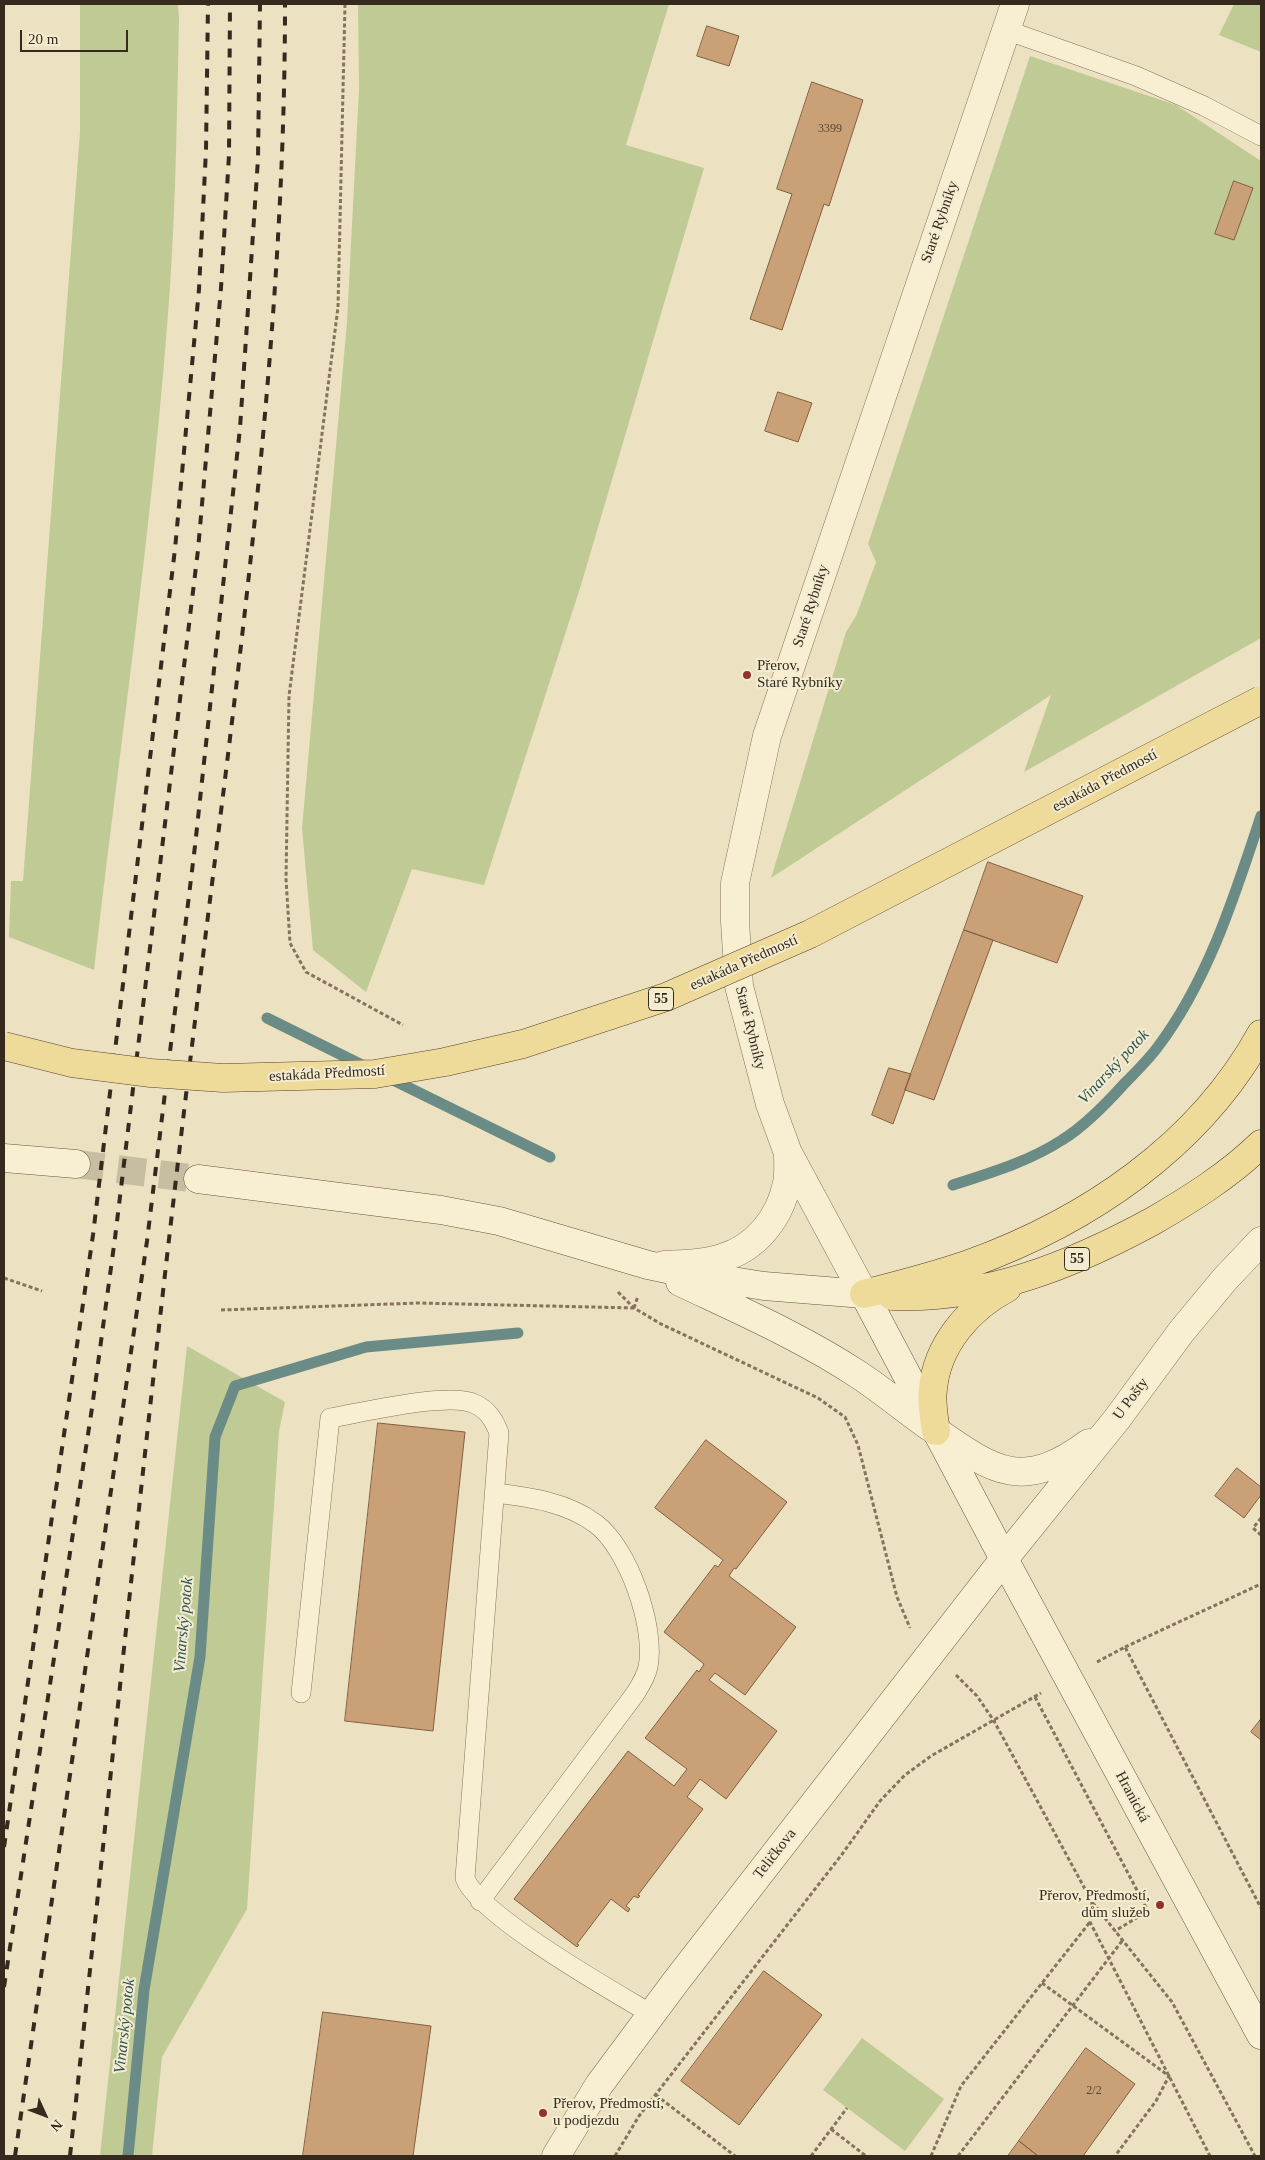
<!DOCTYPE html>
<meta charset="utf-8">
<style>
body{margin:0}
#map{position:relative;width:1265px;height:2160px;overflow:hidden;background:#ece2c1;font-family:"Times New Roman",serif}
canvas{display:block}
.frame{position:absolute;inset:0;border:5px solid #352a1d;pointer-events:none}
.north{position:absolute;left:20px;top:2090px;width:50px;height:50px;-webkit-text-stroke:4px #f4ecd0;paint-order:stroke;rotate:133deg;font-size:14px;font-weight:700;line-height:20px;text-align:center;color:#352a1d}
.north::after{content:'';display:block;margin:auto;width:18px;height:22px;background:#352a1d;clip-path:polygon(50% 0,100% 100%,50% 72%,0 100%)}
.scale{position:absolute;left:20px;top:30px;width:108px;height:22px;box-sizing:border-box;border:2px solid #352a1d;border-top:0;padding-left:6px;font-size:15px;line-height:18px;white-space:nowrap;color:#352a1d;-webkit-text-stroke:4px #f4ecd0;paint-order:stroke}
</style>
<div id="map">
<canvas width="1265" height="2160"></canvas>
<div class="frame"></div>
<div class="north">N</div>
<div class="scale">20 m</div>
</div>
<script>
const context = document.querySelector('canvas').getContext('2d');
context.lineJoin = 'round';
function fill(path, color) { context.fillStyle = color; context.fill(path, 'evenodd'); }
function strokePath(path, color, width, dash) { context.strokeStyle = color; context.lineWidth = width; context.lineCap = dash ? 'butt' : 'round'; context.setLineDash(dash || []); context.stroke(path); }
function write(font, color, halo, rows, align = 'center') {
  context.font = font + ' "Times New Roman",serif'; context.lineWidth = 4; context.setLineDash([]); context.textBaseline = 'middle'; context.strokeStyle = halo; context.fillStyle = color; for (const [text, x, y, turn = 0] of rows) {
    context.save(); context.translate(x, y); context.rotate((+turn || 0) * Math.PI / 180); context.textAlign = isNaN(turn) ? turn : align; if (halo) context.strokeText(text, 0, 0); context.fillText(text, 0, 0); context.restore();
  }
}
fill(new Path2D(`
 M80,4H178L179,18C177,108 176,198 170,287C154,516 120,743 94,970L9,937L11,881H23L80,132Z
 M358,4H669L626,145L704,168L581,585L484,885L412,869L366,992L313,950L302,828L347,322L359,89Z
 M1234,4H1261V52L1219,35Z
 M1030,56L1176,105L1261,161V638L1024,772L1051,695L771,878L846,632L856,616L876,562L868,544Z
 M187,1346L285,1402L279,1431L247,1909L162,2057L152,2156H100Z
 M862,2038L944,2099L905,2151L823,2090Z`), '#c0ca95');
strokePath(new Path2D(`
 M267,1018L368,1068
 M387,1077L550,1157
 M953,1185C990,1173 1028,1162 1062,1140C1085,1126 1106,1104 1124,1084C1135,1073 1147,1061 1157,1048C1208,981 1235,895 1261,816
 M128,2156L144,1990L200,1657L215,1437L235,1386L366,1347L518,1333`), '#6b8c86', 11);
const building = new Path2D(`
 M707,26L739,36L729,66L697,56Z
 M812,82L863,100L829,206L824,204L782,330L750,319L792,194L777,189Z
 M1234,181L1253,188L1234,240L1215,234Z
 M778,392L812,403L798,442L765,431Z
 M988,862L1083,896L1057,963L964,930Z
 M964,930L993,940L934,1100L905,1090Z
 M889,1068L911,1074L893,1124L872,1115Z
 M378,1423L465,1432L433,1731L345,1721Z
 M706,1440L787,1502L736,1569L734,1568L729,1576L796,1627L745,1695L715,1673L709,1680L777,1731L726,1799L700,1779L687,1797L703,1809L638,1895L640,1896L638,1898L634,1896L626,1906L630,1909L628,1912L611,1899L577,1944L579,1945L577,1947L514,1899L628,1751L674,1786L687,1769L645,1738L697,1670L699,1672L704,1664L664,1632L715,1565L718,1567L723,1560L655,1508Z
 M1237,1468L1261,1487V1495L1244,1518L1215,1496Z
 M1261,1719V1740L1251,1732Z
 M764,1971L822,2015L739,2125L681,2081Z
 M323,2012L431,2026L413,2156H303Z
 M1086,2048L1135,2084L1083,2156H1038L1019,2141Z
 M1019,2141L1038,2156H1008Z`);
fill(building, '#caa077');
strokePath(building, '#835f40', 1);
strokePath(new Path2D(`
 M76,1164L198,1179`), '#c7bda0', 28, [28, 14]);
const service = new Path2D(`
 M1006,30L1136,76L1204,106L1261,136
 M301,1693L330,1418C361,1413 450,1391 475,1404C488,1410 494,1420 499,1433L465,1878C478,1915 613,1991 651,2014
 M480,1901L635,1694C640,1686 646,1677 648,1667C656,1627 628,1548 596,1524C567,1502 529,1497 495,1493`);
const minor = new Path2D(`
 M936,1431C996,1473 1024,1491 1089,1443
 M556,2156L599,2085L677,1980L1004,1559L1117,1419L1181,1332L1225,1279L1261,1241`);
const tertiary = new Path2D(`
 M664,1265C683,1264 704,1264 722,1258C756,1248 780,1218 787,1183C789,1174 788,1162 788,1153
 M864,1294L788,1153L770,1104L739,986L735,921V883L767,736L1015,4`);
const secondary = new Path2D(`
 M4,1158L76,1164
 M198,1179L441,1210L499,1221L648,1265L695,1275L764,1286L864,1294L1004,1559L1261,2035
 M680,1282C741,1311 803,1338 859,1375C883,1391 906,1410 930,1427`);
const primary = new Path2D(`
 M864,1294C899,1285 935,1276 969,1264C1088,1221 1199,1146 1261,1034
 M892,1296C986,1300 1072,1265 1153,1221C1191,1199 1229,1175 1261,1144
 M936,1431C934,1417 931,1404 933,1389C937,1345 969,1308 1007,1288`);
strokePath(service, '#857459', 20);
strokePath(minor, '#857459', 29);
strokePath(tertiary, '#857459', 29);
strokePath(secondary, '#67553c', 29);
strokePath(primary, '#53412d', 29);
strokePath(new Path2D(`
 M345,4L338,307L289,696L286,879L290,943L306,972L403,1025
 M4,1278L42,1291
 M618,1292L634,1308L661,1324L818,1398L845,1417L858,1445L897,1597L910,1628
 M634,1308L638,1296
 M221,1310L419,1303L634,1308
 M1261,1518L1253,1528L1261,1535
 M1125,1647L1261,1584
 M1097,1662L1125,1647L1261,1908
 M956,1675L977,1696L994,1721L1092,1902L1172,2002L1255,2156
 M1035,1697L1148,1911L1115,1931
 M1092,1902L1090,1922L1210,2156
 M1042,1983L1169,2076L1156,2101L1115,2156
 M656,2095L735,2156
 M831,2129L866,2156
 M615,2156L639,2116L843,1853L880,1801L905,1775L931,1756L1041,1693
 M811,2156L847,2108
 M931,2156L961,2086L1090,1922
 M958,2156L1122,1941`), '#857459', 3, [4, 2.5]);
strokePath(service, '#f8efd3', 19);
strokePath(minor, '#f8efd3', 28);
strokePath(tertiary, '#f8efd3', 28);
strokePath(secondary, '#f8efd3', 28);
strokePath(primary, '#efdb99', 28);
strokePath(new Path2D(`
 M4,1847L93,1235L175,549L199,289L206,150L208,4
 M4,1987L92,1408L115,1238L198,550L221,288L229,155L230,4
 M15,2156L147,1241L195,846L240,428L258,159L260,4
 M70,2156C110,1789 146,1421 191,1054C233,705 285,355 285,4`), '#352a1d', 4, [9, 9]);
const primaryBridge = new Path2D(`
 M4,1046L72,1063L151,1073L223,1078L375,1074L445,1062L523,1044L666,997L810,934L1261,700`);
strokePath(primaryBridge, '#53412d', 29, []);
strokePath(primaryBridge, '#efdb99', 28);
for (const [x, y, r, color] of [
 [747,675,5,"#92322b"],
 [1160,1905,5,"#92322b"],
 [543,2113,5,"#92322b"]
]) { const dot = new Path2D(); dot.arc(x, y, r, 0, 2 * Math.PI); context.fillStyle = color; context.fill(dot); strokePath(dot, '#f4ecd0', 2); }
write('12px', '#5a4834', null, [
 ["3399",830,129],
 ["2/2",1094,2091]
]);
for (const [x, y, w] of [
 [661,999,25],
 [1077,1259,25]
]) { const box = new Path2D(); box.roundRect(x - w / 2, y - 11.5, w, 23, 4); context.fillStyle = '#f4ecd0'; context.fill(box); strokePath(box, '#352a1d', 1); }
write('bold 14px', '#352a1d', null, [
 ["55",661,999],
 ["55",1077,1259]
]);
write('15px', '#352a1d', '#f4ecd0', [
 ["Staré Rybníky",940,222,-71],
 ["Staré Rybníky",811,606,-72],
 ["estakáda Předmostí",1105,781,-28],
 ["estakáda Předmostí",744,963,-24],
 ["Staré Rybníky",750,1028,76],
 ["estakáda Předmostí",327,1074,-3],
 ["U Pošty",1131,1399,-53],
 ["Hranická",1132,1797,62],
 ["Teličkova",775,1854,-52]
]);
write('15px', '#352a1d', '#f4ecd0', [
 ["Přerov,",757,666],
 ["Staré Rybníky",757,683],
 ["Přerov, Předmostí,",1150,1896,"right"],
 ["dům služeb",1150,1913,"right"],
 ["Přerov, Předmostí,",553,2104],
 ["u podjezdu",553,2121]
], 'left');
write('italic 16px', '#2c5454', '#f4ecd0', [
 ["Vinarský potok",1114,1067,-47],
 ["Vinarský potok",184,1625,-85],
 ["Vinarský potok",125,2026,-84]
]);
</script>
